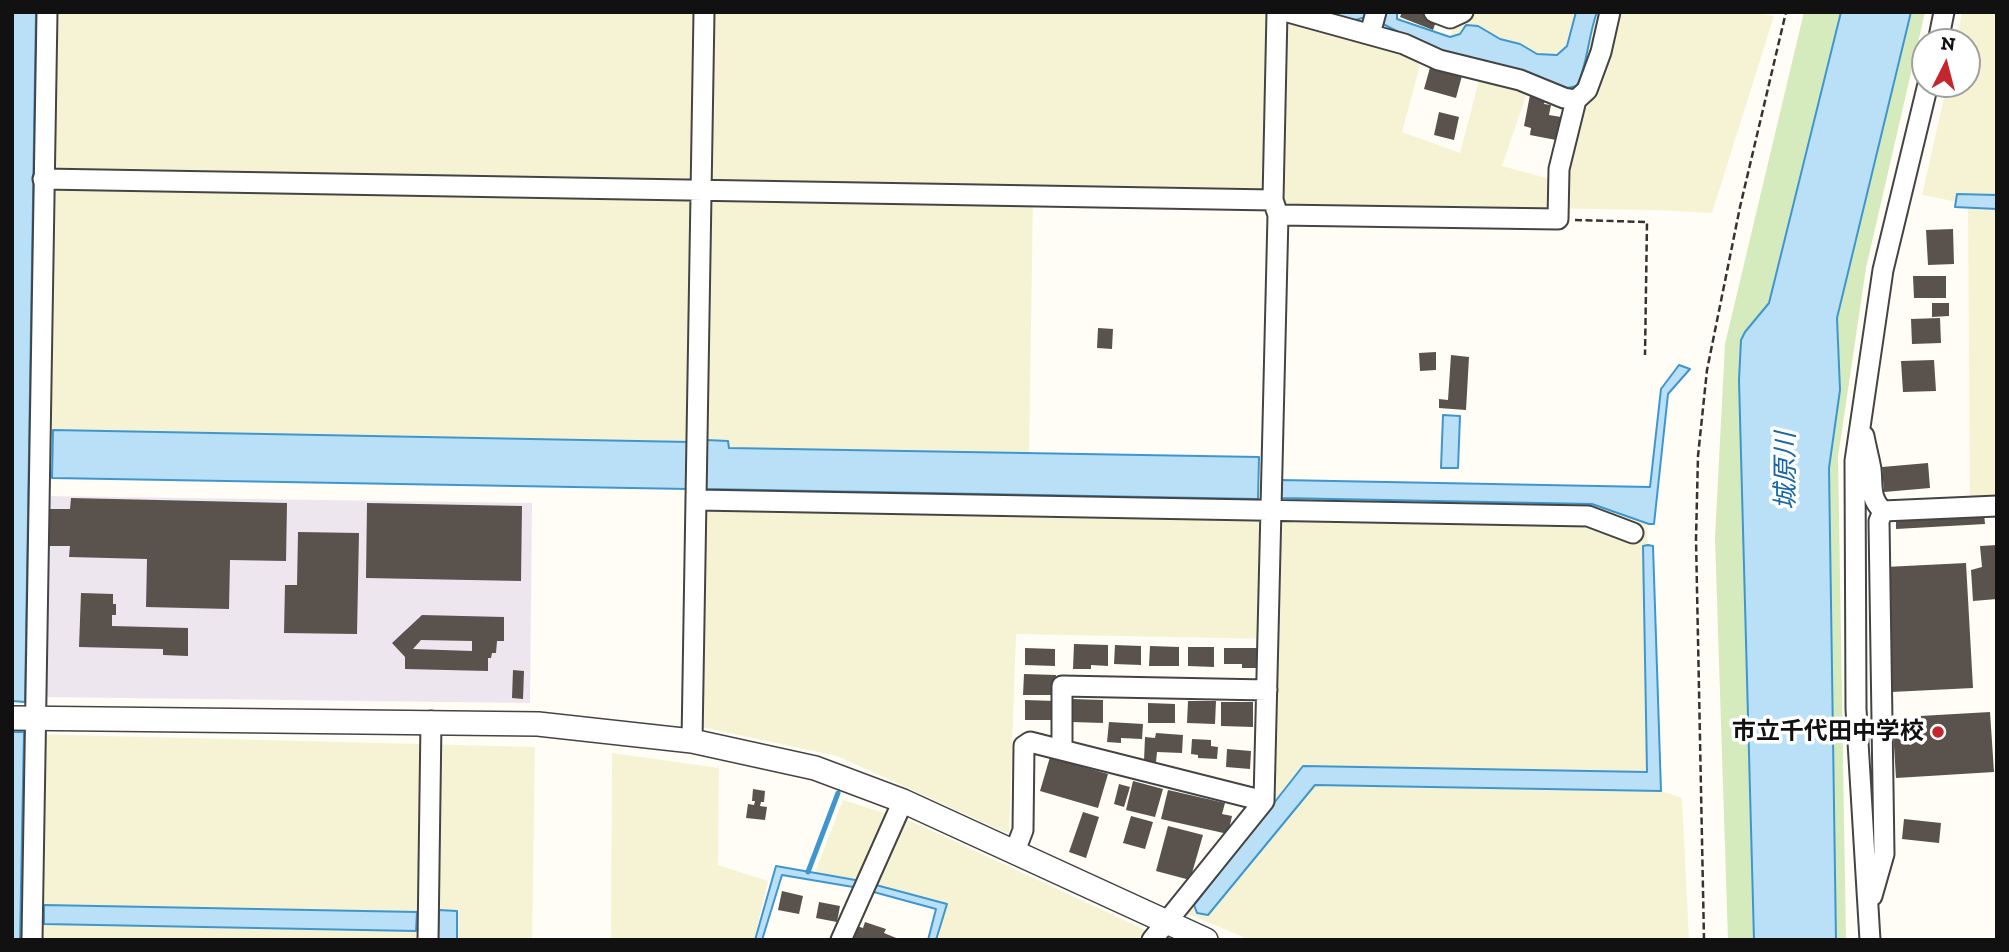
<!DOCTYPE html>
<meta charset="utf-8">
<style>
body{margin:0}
#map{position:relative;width:2009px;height:952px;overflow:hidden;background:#fffdf5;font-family:"Zilla Slab",serif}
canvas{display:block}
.frame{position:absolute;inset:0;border:14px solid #111;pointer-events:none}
.north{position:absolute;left:1911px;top:28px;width:70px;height:70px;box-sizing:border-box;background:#fff;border:2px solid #a0a0a0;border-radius:50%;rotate:6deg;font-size:19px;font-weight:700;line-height:28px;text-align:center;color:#111}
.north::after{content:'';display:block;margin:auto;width:24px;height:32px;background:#c4262e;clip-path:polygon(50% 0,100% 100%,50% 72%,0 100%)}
</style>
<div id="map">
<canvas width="2009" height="952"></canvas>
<div class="frame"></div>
<div class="north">N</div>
</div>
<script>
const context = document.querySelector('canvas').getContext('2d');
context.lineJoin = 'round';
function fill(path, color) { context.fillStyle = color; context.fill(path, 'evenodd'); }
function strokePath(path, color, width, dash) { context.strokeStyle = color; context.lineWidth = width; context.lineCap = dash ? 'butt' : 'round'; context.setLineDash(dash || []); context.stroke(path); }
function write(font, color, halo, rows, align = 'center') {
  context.font = font + ' "Zilla Slab","Noto Sans JP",serif'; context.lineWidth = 7; context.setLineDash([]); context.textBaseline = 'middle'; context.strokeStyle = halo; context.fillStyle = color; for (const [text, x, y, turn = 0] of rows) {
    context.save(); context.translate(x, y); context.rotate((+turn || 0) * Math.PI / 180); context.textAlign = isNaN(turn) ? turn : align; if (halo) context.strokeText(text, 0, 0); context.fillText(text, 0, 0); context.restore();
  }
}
fill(new Path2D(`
 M44,496L532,503L530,703L42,697Z`), '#eee6ef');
fill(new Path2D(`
 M26,12H1384L1381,24L1427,39L1402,132L1460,153L1485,57L1448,45L1458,12H1748L1774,16L1712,213L1654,210L1033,200L1029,455L1257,484L1653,494L1647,515L1653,788L1682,798L1689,940H1250L1184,912L1270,801L1273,639L1016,634L1009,834L837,756L683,723L692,473L17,457ZM1534,73L1585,90L1558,181L1502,166Z
 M1962,12H1997V514L1970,516L1968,204L1922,195L1947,84H1967V42H1956Z
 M30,734L535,747L532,940H28Z
 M612,753L719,768L718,865L768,881L754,940H611Z
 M843,800L913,822L1167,940H932L940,908L814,875Z`), '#f6f3d4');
fill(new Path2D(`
 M1804,12H1841L1769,303L1745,332L1762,940H1728L1715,538L1725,344Z
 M1911,12H1925L1866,268L1838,457L1846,940H1803L1829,467L1840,390L1837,318Z`), '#d5ebbd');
const water = new Path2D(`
 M12,12H36L25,702L12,701Z
 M1321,12H1397V19L1450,37L1460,34L1466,25L1478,26L1500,39L1520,44L1537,54L1557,55L1567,46L1576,12H1597C1588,36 1588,63 1577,86L1567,88L1517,70L1428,47L1383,24C1370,8 1365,21 1351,20C1341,19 1331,15 1321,12Z
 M1841,12H1911L1837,318L1840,390L1829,468L1836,940H1754L1739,380L1741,340L1745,332L1769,303Z
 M1957,194L1997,195V209L1955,207Z
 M1679,365L1690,369L1668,394L1654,524H1649L1592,504L1281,498V480L1650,487L1661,389Z
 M1443,415L1460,416L1458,468H1441Z
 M53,430L690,442L689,489L52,478Z
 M706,440L728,441L729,448L1259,457L1258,499L706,489Z
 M1648,545L1653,546L1661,791L1315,785L1208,915L1197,913L1194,905L1303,766L1647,772L1643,546Z
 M12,732H24L20,940H12Z
 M776,866L861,881L947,904L936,940H928L936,909L859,888L782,875L762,940H755Z
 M44,905L417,912L416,931L44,924Z
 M439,910L457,911V940H438Z`);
fill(water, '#b9e0f7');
strokePath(water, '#3f96cf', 2);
strokePath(new Path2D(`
 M808,872L838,793`), '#3f96cf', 5);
fill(new Path2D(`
 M1402,12H1419L1437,19L1433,30L1400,17Z
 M1431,64L1463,72L1456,98L1424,89Z
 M1530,95L1546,98L1544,104L1551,105L1549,115L1561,117L1556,140L1530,135L1531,128L1524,126Z
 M1439,112L1459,117L1454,140L1434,135Z
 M1953,229L1954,264L1928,265L1926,230Z
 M1913,276H1946V298H1914Z
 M1932,303H1949V316L1932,317Z
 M1940,318L1941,343L1912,344L1911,319Z
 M1098,328L1113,329L1112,349L1097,348Z
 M1436,352V370L1420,371L1419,353Z
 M1451,355L1469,357L1466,410L1439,408V399L1448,400Z
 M1934,360L1936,391L1903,392L1901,361Z
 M1928,463L1930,488L1884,492L1882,467Z
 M71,498L287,503L286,561L230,560L229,609L146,607L147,559L69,557L70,546H49L50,509H70Z
 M367,503L522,506L521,581L366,578Z
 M1984,513L1985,524L1896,529V519Z
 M298,532L359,533L357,634L284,633L285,585H297Z
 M1997,545V599L1973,601L1971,570L1982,567L1980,546Z
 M1966,563L1973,688L1891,692L1885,567Z
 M81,593L113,594V604H116V615H112V626L188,628V656L163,655V649L79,647Z
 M422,615L504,617V641H497L496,653H492L491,658H488V671L405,669V657L392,643ZM421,640L472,641V651L413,649Z
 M1074,644L1108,645V666L1091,665V669H1073Z
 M1115,645L1141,646V665L1114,664Z
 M1150,646L1179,647V666H1149Z
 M1188,647H1214V667L1188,666Z
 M1025,648L1055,649V666L1025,665Z
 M1224,648H1257L1256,668H1242V664H1224Z
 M513,670L524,671L523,699L512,698Z
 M1024,674L1056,675L1055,695H1023Z
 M1072,699L1103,700V723L1072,722Z
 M1025,700L1055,701V720H1025Z
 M1188,701H1216L1215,724L1187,723Z
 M1221,702H1253V727L1221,726Z
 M1148,703L1175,704V723H1148Z
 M1990,712L1994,772L1896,778L1893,730L1921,728L1920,716Z
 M1109,722L1143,724L1142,739L1121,738V743L1107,742Z
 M1156,733L1183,735L1182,753L1157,752L1156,762L1144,761L1145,737L1155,738Z
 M1192,739L1211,740V746L1218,747L1217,759L1198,758V755L1191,754Z
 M1227,749L1251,751L1250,769L1226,767Z
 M1050,757L1108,774L1098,808L1040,791Z
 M1133,781L1163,789L1155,817L1126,810Z
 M1119,784L1130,787L1124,807L1114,804Z
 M753,789L765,791L764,802H761L760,806L767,807L765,820L746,818L748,804L754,805L755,801H752Z
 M1168,790L1225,803L1222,814L1232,816L1228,834L1161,819Z
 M1083,812L1099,817L1086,858L1069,852Z
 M1131,816L1153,822L1145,849L1123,843Z
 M1904,819L1941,823L1939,843L1902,839Z
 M1168,826L1203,835L1190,880L1156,871Z
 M782,891L803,896L799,914L778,910Z
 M819,902L840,906L837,922L816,918Z
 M865,922L886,929L884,933L901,940H849L854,925L863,928Z`), '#5a524d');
const minor = new Path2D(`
 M1288,12L1404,44L1439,60L1520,80L1564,98L1576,100
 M1434,12L1450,18L1463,12
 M1370,34L1376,12
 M1938,42L1944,12
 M43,179L1273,200
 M1278,215L1558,219L1559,169L1576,100L1587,90L1601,52L1610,12
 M1864,436C1866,447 1869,458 1871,469C1873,486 1869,498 1883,511L1997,506
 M697,500L1588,516L1633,533
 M692,741L704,12
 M1062,750V686L1267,690
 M1015,851L1023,830L1024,746L1030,742L1264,801
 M1872,896L1884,854L1879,521L1883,511
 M32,940L47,12
 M428,940L431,721
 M841,940L903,801
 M1152,940L1264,801L1278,215L1273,200L1277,12
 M1870,940L1856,709L1855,461L1883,270L1928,84`);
const tertiary = new Path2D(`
 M12,718L538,724L692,741L815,768L903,801L1206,940`);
strokePath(minor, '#444', 23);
strokePath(tertiary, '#444', 26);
strokePath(new Path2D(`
 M1575,220L1647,222L1645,355
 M1704,940L1696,539L1698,456L1707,370L1740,207L1786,12`), '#333', 2.5, [7, 3.5]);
strokePath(minor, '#fff', 19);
strokePath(tertiary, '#fff', 23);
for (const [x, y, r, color] of [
 [1938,732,7,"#c4262e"]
]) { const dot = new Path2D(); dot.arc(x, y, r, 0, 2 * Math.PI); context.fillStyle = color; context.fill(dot); strokePath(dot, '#fff', 2.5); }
write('bold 24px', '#111', '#fff', [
 ["市立千代田中学校",1924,732]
], 'right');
write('italic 26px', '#1768a6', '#fff', [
 ["城原川",1787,471,-90]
]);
</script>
